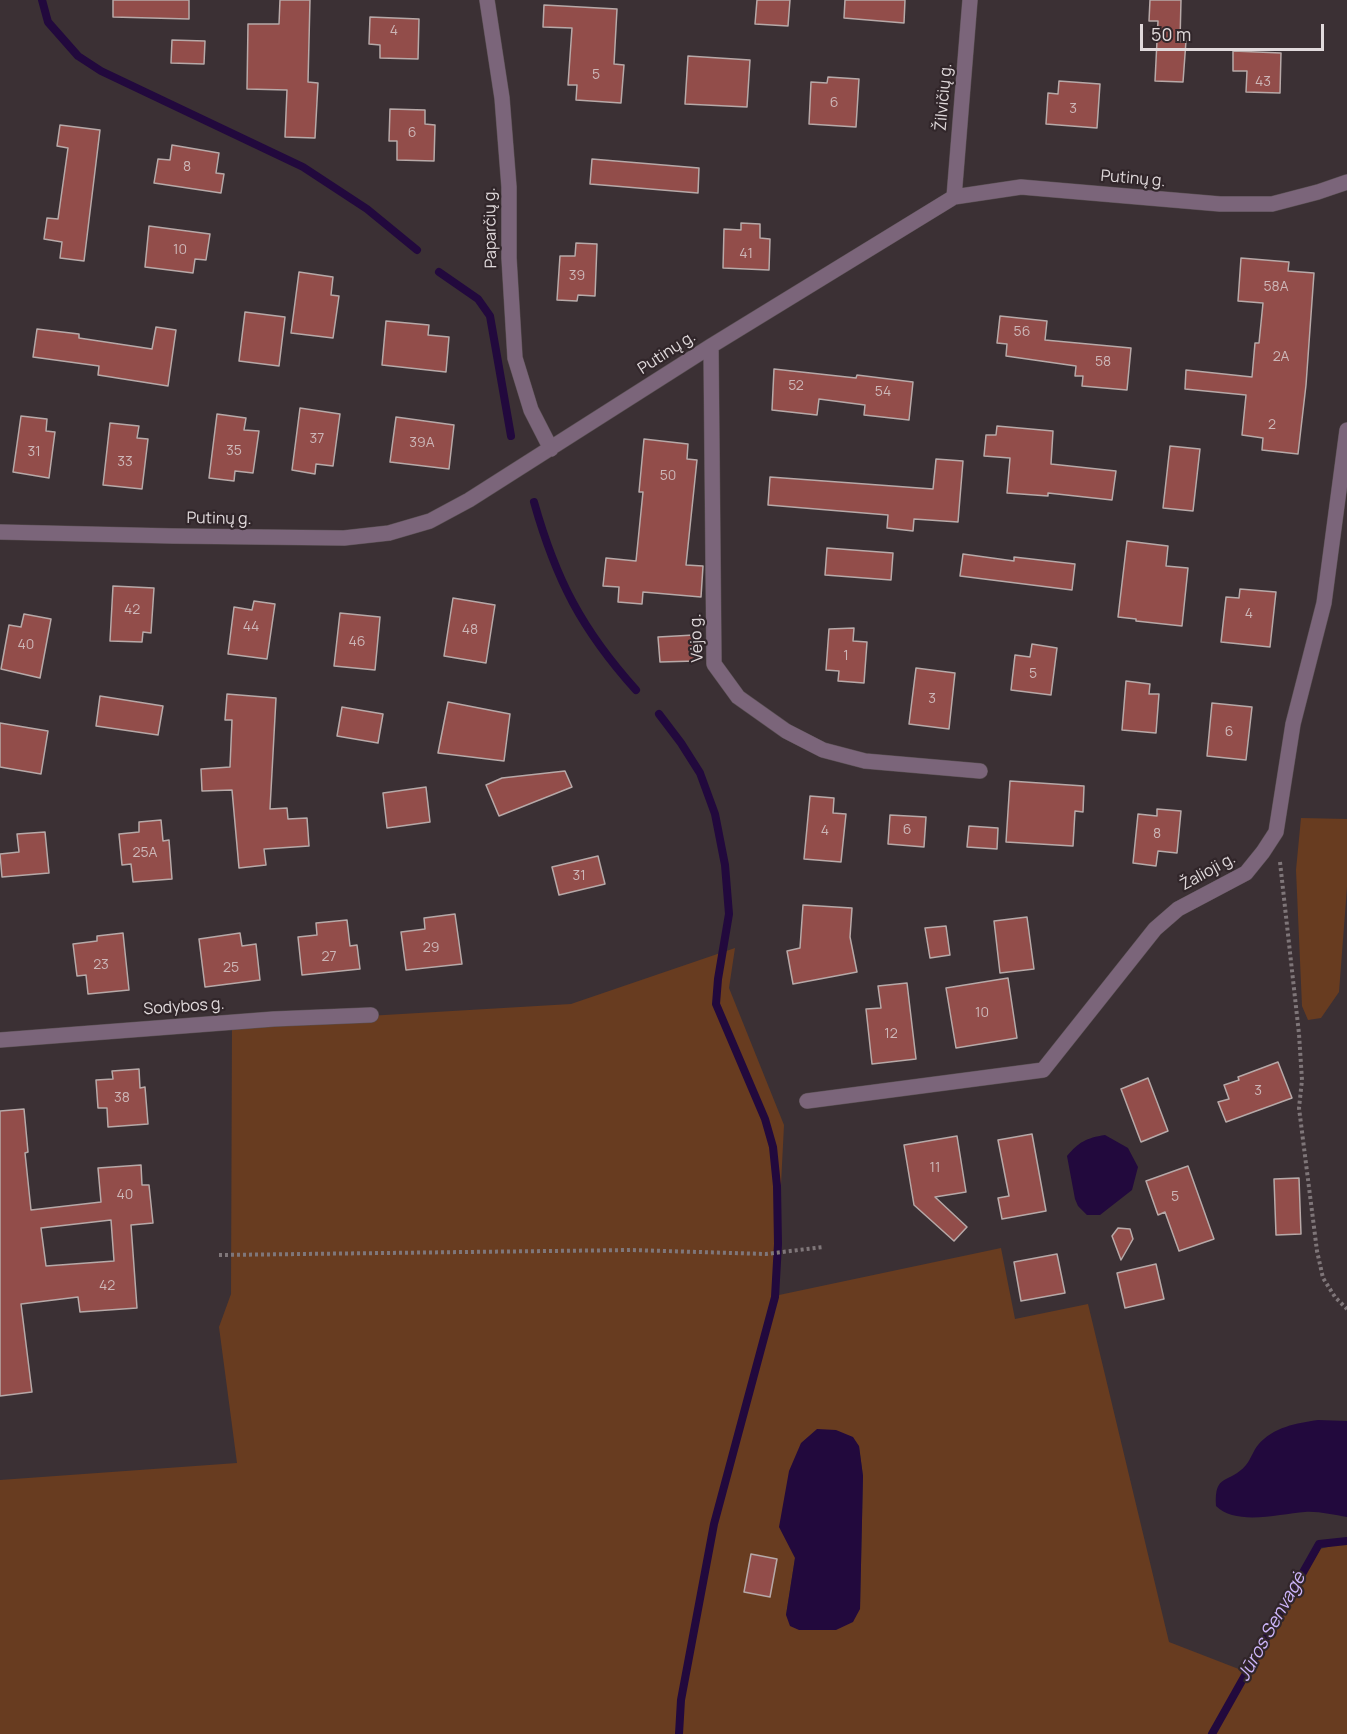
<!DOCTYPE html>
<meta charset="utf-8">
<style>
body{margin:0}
#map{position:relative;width:1347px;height:1734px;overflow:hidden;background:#3b3034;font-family:Manrope,sans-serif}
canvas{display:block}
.scale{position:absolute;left:1140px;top:24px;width:184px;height:27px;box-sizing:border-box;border:3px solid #e1dadc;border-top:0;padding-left:8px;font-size:18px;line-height:21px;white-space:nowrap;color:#e1dadc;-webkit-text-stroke:4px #31262a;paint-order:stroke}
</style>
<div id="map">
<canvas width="1347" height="1734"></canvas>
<div class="scale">50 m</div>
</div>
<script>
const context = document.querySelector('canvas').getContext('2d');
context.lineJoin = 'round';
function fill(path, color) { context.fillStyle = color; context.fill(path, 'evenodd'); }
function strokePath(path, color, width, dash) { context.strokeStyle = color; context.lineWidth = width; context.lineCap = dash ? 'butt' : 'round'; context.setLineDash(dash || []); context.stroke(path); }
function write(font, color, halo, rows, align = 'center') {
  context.font = font + ' Manrope,sans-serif'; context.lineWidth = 4.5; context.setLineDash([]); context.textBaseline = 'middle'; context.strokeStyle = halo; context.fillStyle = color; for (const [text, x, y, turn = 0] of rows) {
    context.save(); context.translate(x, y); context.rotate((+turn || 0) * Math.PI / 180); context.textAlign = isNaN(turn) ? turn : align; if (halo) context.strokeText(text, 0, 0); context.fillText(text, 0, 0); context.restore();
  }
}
fill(new Path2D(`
 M1301,818L1347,819V887L1339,992L1321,1018L1308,1020L1302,1006L1296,870Z
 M735,948L729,988L784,1125L778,1244L779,1295L1001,1248L1015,1319L1088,1304L1169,1642L1249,1673L1320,1549L1347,1542V1734H0V1480L237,1463L219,1327L231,1294L232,1024L571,1004ZM859,1446L863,1476L860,1609L786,1615L795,1558Z`), '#683c20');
fill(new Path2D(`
 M1105,1135L1128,1148L1138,1167L1132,1190L1100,1215H1087L1078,1206L1075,1199L1067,1156C1079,1142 1086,1138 1105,1135Z
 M1318,1420L1347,1421V1517C1334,1515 1318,1511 1305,1512C1279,1514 1236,1526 1216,1506C1214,1472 1229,1485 1246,1465C1251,1459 1253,1451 1258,1445C1273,1427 1297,1423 1318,1420Z
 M817,1429L836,1430L853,1437L859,1446L863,1476L860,1609L853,1622L836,1630H799L790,1626L786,1615L795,1558L779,1527L789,1471L801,1443Z`), '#22093d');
strokePath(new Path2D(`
 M42,0L48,22L78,56L101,71L303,167L367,209L417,250
 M439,272L478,299L490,316L511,436
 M534,502C556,580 582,630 636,690
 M659,714L681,743L700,773L715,814L725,865L729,914L718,979L716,1004L765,1119L773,1147L777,1186L778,1244L775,1297L714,1524L681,1700L679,1734
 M1212,1734L1319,1544L1347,1541`), '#22093d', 8);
const building = new Path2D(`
 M113,0H189V19L113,17Z
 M280,0H310L308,82L318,83L315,138L285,137L287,90L247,89L248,24H279Z
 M757,0H790L788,26L755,24Z
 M845,0H905L904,23L844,18Z
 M1150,0H1181L1180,41H1186L1183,82L1155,81L1158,21H1149Z
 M544,5L617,9L614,64L624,65L621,103L576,100L577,85H568L572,28L543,27Z
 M370,17L419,19L418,59L380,58V45L369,44Z
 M172,40L205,41L204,64L171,63Z
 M1233,51L1281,53L1280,93L1246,92L1247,71H1233Z
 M688,56L750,60L747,107L685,104Z
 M828,77L859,79L856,127L809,124L811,82L827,83Z
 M1059,81L1100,84L1097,128L1046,124L1048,93L1058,94Z
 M390,109L425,110V124L435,125L434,161L397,160V141H389Z
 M60,125L100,130L84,261L60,258L62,242L44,239L47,218L58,219L68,148L57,146Z
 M172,145L219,153L216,173L224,174L221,193L154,183L158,159L170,160Z
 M592,159L699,168L698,193L590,184Z
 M741,223L760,224V238L770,239L769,270L723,268L724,229L741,230Z
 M149,226L210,234L206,260L195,259L193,273L145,267Z
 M576,243L597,244L595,296L578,295L577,301L557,300L560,256H575Z
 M1241,258L1289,262L1288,271L1314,273L1306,385L1298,454L1262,450L1263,438L1242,435L1246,395L1185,389L1186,370L1252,377L1255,343H1259L1263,303L1238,301Z
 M299,272L333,277L331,295L339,296L333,338L291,333Z
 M245,312L285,317L279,366L239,361Z
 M1000,316L1047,321L1045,340L1131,348L1127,390L1082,386L1083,376H1075L1076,366L1006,356L1007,344L997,343Z
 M386,321L429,325L428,335L449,337L446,372L382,365Z
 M156,327L176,330L168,386L98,375L99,366L33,357L37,329L79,334V338L152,349Z
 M774,369L856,378L857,375L913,382L909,420L864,415L865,405L819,399L817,415L772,410Z
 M300,408L340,414L333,466L316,464L315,474L292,470Z
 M217,414L246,418L244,430L259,431L253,473L235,471L234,481L209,478Z
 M21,416L47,419L46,431L55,432L49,478L13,472Z
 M396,417L454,425L449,469L390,462Z
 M110,423L139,426L137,438L148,439L142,489L103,485Z
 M997,426L1053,431L1051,464L1116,471L1112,500L1048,493V496L1007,493L1010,458L984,456L986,435H996Z
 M644,439L688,444L687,459L697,460L686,565L703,566L701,597L643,592L642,604L618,602L619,587L603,586L606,558L636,561L643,492H639Z
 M1170,446L1200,449L1193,511L1163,508Z
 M936,459L963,461L958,522L914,519L913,531L887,528L888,515L768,505L770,477L933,489Z
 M1127,541L1168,546L1166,566L1188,568L1182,626L1136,621V619L1118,617Z
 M827,548L893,553L891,580L825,575Z
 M963,554L1014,561V557L1075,564L1072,590L960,576Z
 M113,586L154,588L151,633L143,632L142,642L110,641Z
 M1240,589L1276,592L1270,647L1221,642L1226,597L1239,598Z
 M453,598L495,605L486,663L444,656Z
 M254,601L275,604L267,659L228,654L234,607L252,610Z
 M340,613L380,617L375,670L334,666Z
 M24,614L51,619L40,678L1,669L9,625L21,627Z
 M854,628L853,641L867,642L864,683L838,681L839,671L826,670L829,629Z
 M694,635L696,661L660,662L658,637Z
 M1032,644L1057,648L1051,695L1011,690L1015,655L1030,657Z
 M916,668L955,673L949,729L909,724Z
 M1126,681L1150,684L1149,694H1159L1156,733L1122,730Z
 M227,694L276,698L270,809L287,808L288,819L307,818L309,846L264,849L266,865L239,868L232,790L202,791L201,769L230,767L232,720H225Z
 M100,696L163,706L158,735L96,726Z
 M448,702L510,714L504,761L438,753Z
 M1212,703L1252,707L1246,760L1207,756Z
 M342,707L383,714L378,743L337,736Z
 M0,723L48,731L41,774L0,767Z
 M565,771L572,787L499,816L486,785L502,778Z
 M1010,781L1084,786L1083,812L1075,811L1073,846L1006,842Z
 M426,787L430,822L387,828L383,793Z
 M810,796L834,798L833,813L846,814L841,862L804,859Z
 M1157,809L1181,811L1177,853L1158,851L1156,866L1133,863L1138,814L1157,816Z
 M890,815L926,817L924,847L888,844Z
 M161,820L163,841L169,840L172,879L133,882L131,864L122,865L119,834L139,832V822Z
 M969,826L998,828L997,849L967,847Z
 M45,832L49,873L2,877L0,854L19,852L17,834Z
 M598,856L605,884L559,895L552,867Z
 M803,905L852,908L850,937L857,972L793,984L787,951L800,948Z
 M455,914L462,964L406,970L401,932L425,929L424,918Z
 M1027,917L1034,969L1000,973L994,921Z
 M347,920L350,946L357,945L360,969L302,975L298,937L317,935L316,923Z
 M946,926L950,955L930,958L925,928Z
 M123,933L129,990L88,994L86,975L77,976L73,944L97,941V936Z
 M240,933L242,946L256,944L260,980L205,987L199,939Z
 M1008,978L1017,1038L956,1048L946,988Z
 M907,983L916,1059L872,1064L866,1009L881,1008L878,986Z
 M1278,1062L1292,1098L1226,1122L1218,1102L1229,1099L1224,1085L1239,1080L1238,1077Z
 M139,1069L140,1088L145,1087L148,1124L108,1127L107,1108H98L96,1080L113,1079L112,1071Z
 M1148,1078L1168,1131L1141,1142L1121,1089Z
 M24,1109L28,1152L25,1153L31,1210L101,1202L98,1168L141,1165L142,1185H149L153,1223L131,1225L137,1308L80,1312L78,1297L21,1304L32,1392L0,1396V1111ZM111,1220L114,1261L46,1266L41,1228Z
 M1032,1134L1046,1211L1002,1219L998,1198L1009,1196L998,1140Z
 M957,1136L966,1192L935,1197L967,1227L954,1241L914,1205L904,1145Z
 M1188,1166L1214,1239L1179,1251L1165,1212L1158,1215L1146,1181Z
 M1299,1178L1301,1234L1276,1235L1274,1179Z
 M1118,1228L1130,1229L1133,1239L1121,1260L1112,1236Z
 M1057,1254L1065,1293L1021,1301L1014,1262Z
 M1156,1264L1164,1299L1125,1308L1117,1273Z
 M751,1554L777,1559L770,1597L744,1592Z`);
fill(building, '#924d4a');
strokePath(building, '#b7a9a8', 1.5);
const minor = new Path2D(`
 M487,0L502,98L509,187V258L515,358L531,410L551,449
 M954,197L970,0
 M711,346L714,664L738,697L786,731L823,750L865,761L980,771
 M0,532L173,536L344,538L389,533L430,521L469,500L711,346L954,197L1021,187L1220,204H1272L1318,192L1347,182
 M0,1040L274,1019L371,1015
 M807,1101L1043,1070L1155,929L1178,909L1246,873L1263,852L1276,832L1293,724L1324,603L1347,430`);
strokePath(minor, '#594f52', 16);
strokePath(new Path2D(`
 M1280,862L1299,1034L1302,1080L1299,1108L1317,1251L1323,1278L1335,1297L1347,1309
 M219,1255L631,1250L766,1254L823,1247`), '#7f7679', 4, [3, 3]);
strokePath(minor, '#7b657a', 15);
write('14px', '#cdb7b8', null, [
 ["4",394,31],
 ["5",596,75],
 ["43",1263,82],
 ["6",834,103],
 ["3",1073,109],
 ["6",412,133],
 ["8",187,167],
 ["10",180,250],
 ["41",746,254],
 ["39",577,276],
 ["58A",1276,287],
 ["56",1022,332],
 ["2A",1281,357],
 ["58",1103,362],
 ["52",796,386],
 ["54",883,392],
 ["2",1272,425],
 ["37",317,439],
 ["39A",422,443],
 ["35",234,451],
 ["31",34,452],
 ["33",125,462],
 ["50",668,476],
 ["42",132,610],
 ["4",1249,614],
 ["44",251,627],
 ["48",470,630],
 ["46",357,642],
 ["40",26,645],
 ["1",846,656],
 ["5",1033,674],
 ["3",932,699],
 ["6",1229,732],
 ["6",907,830],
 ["4",825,831],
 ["8",1157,834],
 ["25A",145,853],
 ["31",579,876],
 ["29",431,948],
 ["27",329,957],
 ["23",101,965],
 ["25",231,968],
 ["10",982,1013],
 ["12",891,1034],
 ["3",1258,1091],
 ["38",122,1098],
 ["11",935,1168],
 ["40",125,1195],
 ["5",1175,1197],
 ["42",107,1286]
]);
write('16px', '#e1dadc', '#31262a', [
 ["Žilvičių g.",944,97,-85],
 ["Putinų g.",1133,179,5],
 ["Paparčių g.",491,228,-91],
 ["Putinų g.",667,353,-33],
 ["Putinų g.",219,519,1],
 ["Vėjo g.",697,638,-93],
 ["Žalioji g.",1208,872,-29],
 ["Sodybos g.",184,1007,-4]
]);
write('italic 18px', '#cdb5fa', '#31262a', [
 ["Jūros Senvagė",1272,1627,-61]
]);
</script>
